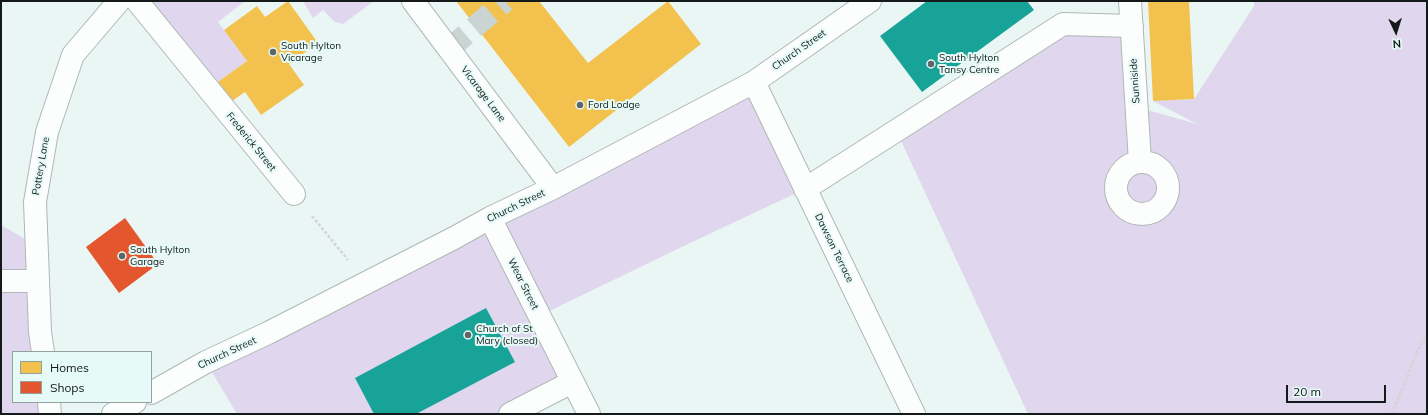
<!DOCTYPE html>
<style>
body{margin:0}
#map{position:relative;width:1428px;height:415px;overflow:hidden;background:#eaf6f4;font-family:Mulish,sans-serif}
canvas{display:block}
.frame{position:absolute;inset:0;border:2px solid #131a19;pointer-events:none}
.legend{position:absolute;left:12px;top:351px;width:140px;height:52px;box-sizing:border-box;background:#e6faf7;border:1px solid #92a09e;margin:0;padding:5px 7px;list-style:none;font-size:12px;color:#131a19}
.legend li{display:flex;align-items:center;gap:8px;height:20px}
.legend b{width:20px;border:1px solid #92a09e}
.north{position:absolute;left:1376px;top:12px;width:40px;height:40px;-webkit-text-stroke:3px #e6faf7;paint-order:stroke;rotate:176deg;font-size:11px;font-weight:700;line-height:16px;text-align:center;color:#131a19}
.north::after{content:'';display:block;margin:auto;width:14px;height:18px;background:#131a19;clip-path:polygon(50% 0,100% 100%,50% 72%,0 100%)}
.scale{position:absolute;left:1286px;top:385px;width:100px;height:18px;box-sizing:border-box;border:2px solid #131a19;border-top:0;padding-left:5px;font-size:12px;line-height:14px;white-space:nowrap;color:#131a19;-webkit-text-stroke:3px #e6faf7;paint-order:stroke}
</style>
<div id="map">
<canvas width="1428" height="415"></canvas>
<div class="frame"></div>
<ul class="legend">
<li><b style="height:11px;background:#f2c14e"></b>Homes</li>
<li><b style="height:11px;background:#e4572e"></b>Shops</li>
</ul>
<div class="north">N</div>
<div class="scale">20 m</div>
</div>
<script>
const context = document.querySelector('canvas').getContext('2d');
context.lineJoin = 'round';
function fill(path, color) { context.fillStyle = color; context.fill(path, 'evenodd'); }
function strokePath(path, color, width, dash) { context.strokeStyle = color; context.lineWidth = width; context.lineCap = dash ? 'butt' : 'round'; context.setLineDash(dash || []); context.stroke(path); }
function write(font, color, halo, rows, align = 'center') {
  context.font = font + ' Mulish,sans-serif'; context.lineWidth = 4; context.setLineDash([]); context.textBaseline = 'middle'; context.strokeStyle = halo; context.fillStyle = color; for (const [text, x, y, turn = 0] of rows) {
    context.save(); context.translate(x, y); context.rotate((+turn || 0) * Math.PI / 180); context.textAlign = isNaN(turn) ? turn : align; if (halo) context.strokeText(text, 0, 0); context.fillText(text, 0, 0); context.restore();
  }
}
fill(new Path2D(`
 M153,1H245L218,22L247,61L218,82L152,2Z
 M303,1H374L343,24L335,22L323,10L313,18Z
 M1254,1H1427V414H1028L896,130L1063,24L1132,26L1137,107L1197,124L1153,101L1194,99L1254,6Z
 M754,82L805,189L690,243L539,316L572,382L510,414H237L206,362Z
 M1,225L37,246L43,352H13V402H49L50,414H1Z`), '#e0d6ed');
fill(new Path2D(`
 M288,1L318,43L289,64L304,85L261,115L245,92L232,101L218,82L247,61L224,30L257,6L265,17Z
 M456,1H539L588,63L668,1L701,44L569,147Z
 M1148,1H1189L1194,99L1153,101Z`), '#f2c14e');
fill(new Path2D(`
 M125,218L158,264L119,293L86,247Z`), '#e4572e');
fill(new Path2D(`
 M927,1H1027L1034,10L922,92L880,36Z
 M486,308L515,362L416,414H374L355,378Z`), '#17a398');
strokePath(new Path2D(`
 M449,49L505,1`), '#cad5d3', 22, [22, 11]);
const minor = new Path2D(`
 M137,1L294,194
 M413,1L553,188
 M1130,1L1140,162
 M754,82L914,414
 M1116 188a26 26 0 1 1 52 0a26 26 0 1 1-52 0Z
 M805,189L1063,24L1132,26
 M490,218L589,414
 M1,281H38
 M43,352L40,332L35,202L47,132L73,55L119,1
 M151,393L206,362L268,333L454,238L490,218L553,188L754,82L870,1
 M49,402L50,414
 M113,414L135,402
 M510,414L572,382`);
strokePath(minor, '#afb8b6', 24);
strokePath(new Path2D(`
 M312,216L348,260
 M1392,414L1419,348L1427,334`), '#d2d5d5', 2.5, [3, 2]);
strokePath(minor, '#fcfefd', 22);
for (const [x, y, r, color] of [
 [273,52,4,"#5e6766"],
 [931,64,4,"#5e6766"],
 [580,105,4,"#5e6766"],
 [122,256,4,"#5e6766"],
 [468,335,4,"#5e6766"]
]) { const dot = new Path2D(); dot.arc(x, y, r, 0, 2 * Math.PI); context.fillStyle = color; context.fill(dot); strokePath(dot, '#e6faf7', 1.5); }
write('10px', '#131a19', '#e6faf7', [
 ["South Hylton",281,46],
 ["Vicarage",281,58],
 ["South Hylton",939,58],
 ["Tansy Centre",939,70],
 ["Ford Lodge",588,105],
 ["South Hylton",130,250],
 ["Garage",130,262],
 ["Church of St",476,329],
 ["Mary (closed)",476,341]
], 'left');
write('10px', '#131a19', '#e6faf7', [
 ["Church Street",799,50,-35],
 ["Sunniside",1135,81,-94],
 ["Vicarage Lane",483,94,53],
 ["Frederick Street",251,142,51],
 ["Pottery Lane",41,166,-80],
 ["Church Street",516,206,-26],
 ["Dawson Terrace",834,248,64],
 ["Wear Street",523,284,63],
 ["Church Street",227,353,-25]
]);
</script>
